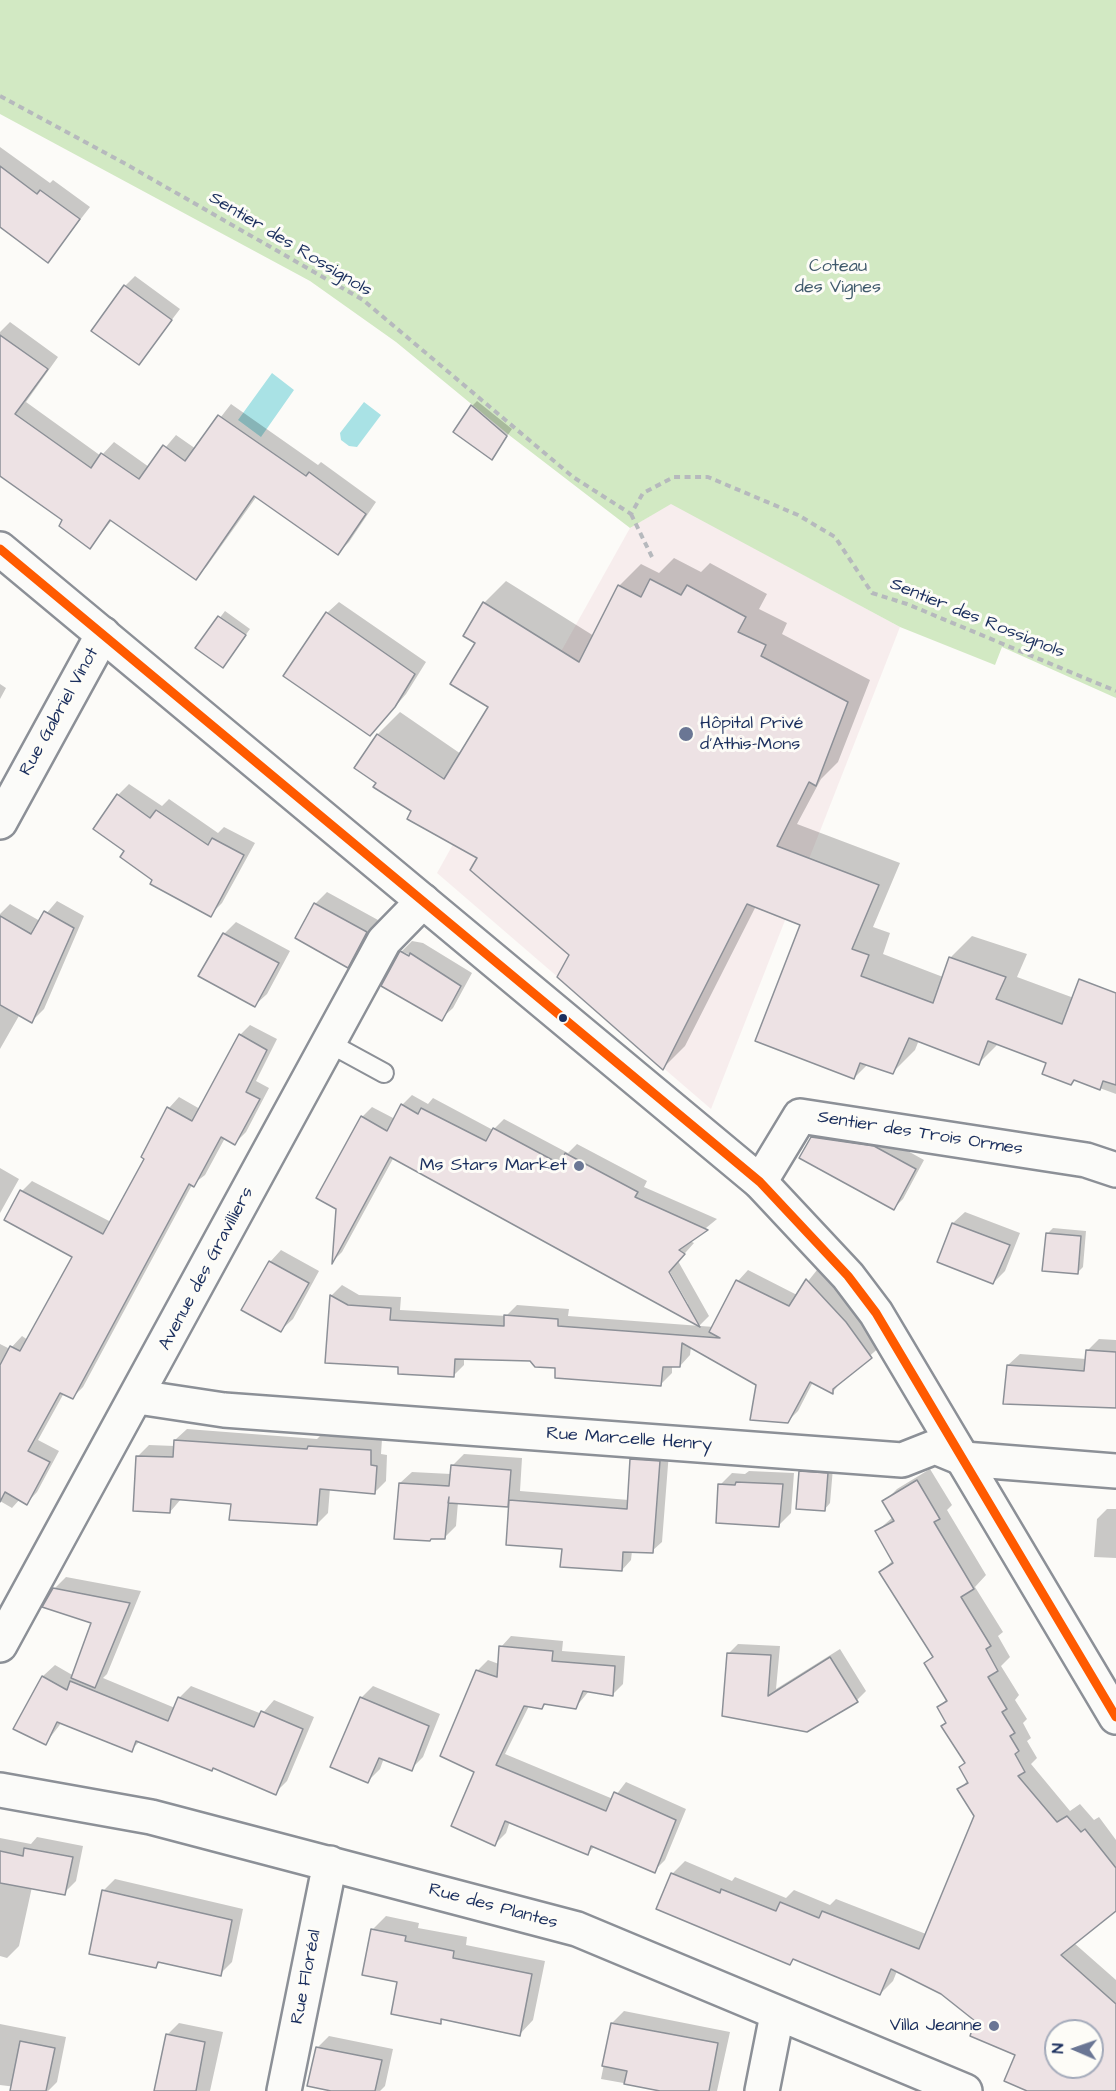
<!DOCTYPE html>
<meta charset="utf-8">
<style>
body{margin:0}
#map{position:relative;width:1116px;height:2091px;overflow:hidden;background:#fcfbf8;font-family:"Architects Daughter",sans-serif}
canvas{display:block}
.north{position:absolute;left:1044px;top:2019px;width:60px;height:60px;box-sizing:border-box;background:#fdfcf7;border:2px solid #a3aaba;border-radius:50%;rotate:272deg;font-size:16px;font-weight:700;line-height:24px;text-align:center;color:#1b2f5e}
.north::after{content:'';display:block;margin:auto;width:21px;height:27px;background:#6a7694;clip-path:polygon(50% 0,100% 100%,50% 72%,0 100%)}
</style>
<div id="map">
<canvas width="1116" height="2091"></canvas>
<div class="north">N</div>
</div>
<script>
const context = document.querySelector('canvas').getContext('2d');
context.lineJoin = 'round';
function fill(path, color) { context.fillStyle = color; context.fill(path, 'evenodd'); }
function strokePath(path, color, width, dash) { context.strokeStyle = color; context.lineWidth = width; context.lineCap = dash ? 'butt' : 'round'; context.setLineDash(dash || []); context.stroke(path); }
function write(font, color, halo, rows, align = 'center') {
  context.font = font + ' "Architects Daughter",sans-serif'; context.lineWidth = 6; context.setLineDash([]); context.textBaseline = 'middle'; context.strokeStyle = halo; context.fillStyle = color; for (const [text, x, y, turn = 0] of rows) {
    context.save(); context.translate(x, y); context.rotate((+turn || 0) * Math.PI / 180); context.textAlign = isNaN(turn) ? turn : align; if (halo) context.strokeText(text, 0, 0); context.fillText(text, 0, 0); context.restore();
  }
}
fill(new Path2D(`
 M671,503L900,627L711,1109L437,873L630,528Z`), '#f7eded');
fill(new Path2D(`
 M0,0H1116V698L1002,647L995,665L900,627L671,504L630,528L509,435L396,342L310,281L0,114Z`), '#d2e9c3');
fill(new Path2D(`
 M272,373L294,390L261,437L238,420Z
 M364,402L381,415L357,447L349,446L341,440L340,433Z`), '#a9e2e5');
fill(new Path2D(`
 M0,147L50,183L53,180L90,207L48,261L0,225Z
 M135,276L180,309L139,363L125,286Z
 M10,322L58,357L26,402L101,456L114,442L149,467L176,435L196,449L231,404L318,465L321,462L376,502L349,542L338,553L257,496L207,566L196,578L112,520L90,547L65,520L0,467V332Z
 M477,401L512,429L492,458L472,406Z
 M674,558L701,572L710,563L767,594L759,609L787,623L782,634L870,680L838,762L821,779L797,824L900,863L873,927L890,933L883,954L943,977L950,958L972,936L1027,954L1017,977L1082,1001L1116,1007V1094L1075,1079L1048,1062L998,1044L979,1063L919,1040L915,1050L893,1072L868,1064L854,1078L802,925L756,906L685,1046L663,1068L571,954L479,857L356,767L378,734L400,712L461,754L490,706L477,643L484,603L506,581L594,636L619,586L641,564L659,573Z
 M339,602L426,662L406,694L381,723L327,613Z
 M225,611L250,629L223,666L197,648Z
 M0,684L6,688L0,699Z
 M129,784L162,806L169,799L218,833L224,827L255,843L222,903L210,915L154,879L126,850L118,795Z
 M327,892L378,920L360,954L348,966L315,904Z
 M57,901L84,916L44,1009L32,1021L20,1014L0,1049V914L10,904L40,921Z
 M236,922L290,951L267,994L255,1005L224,934Z
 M412,941L423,943L472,973L453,1008L441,1019L400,953ZM403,952L416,957L415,959L403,955Z
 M250,1025L277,1039L256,1081L269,1088L246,1132L235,1143L225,1138L205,1175L192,1185L83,1387L73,1397L64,1393L38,1440L59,1451L37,1492L27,1503L20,1499L12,1508L0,1501V1344L10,1349L22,1336L28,1340L74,1256L22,1191L32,1181L111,1222L146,1158L169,1108L179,1097L200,1109L240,1035Z
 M412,1095L428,1104L433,1098L493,1130L504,1119L568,1153L577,1144L647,1181L644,1187L717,1219L690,1241L694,1243L678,1261L709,1316L700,1325L394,1157L342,1252L334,1260L362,1117L372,1107L395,1119L402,1105ZM666,1265L688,1304H685L664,1266Z
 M821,1128L884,1138L924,1160L903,1199L894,1208L812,1137Z
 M0,1168L19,1179L0,1213Z
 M965,1212L1020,1233L1005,1271L993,1283L939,1261L953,1223Z
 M1053,1228L1086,1231L1083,1267L1078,1272L1047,1234Z
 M281,1250L319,1271L293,1319L281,1330L270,1262Z
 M748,1270L797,1295L817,1270L856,1312L881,1346L843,1379L833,1392L813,1382L798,1411L787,1422L757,1385L691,1347L690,1355L680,1366H672V1373L661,1384L557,1367L531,1360L464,1358V1365L453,1376L400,1366L331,1296L342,1285L359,1295L401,1297L400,1310L506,1316L517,1305L569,1309L568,1316L714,1327L738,1281Z
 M1099,1339L1116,1340V1407L1008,1365L1020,1354L1086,1359L1087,1351Z
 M187,1429L317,1439L320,1436L382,1439L381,1454L387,1455L386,1481L375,1492L330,1488L328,1513L317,1524L233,1502L181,1499L170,1512L138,1456L149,1445L175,1446V1440Z
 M642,1450L669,1452L662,1542L652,1551H632L631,1560L622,1570L564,1547L510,1504L508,1506L458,1502L456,1526L444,1538L400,1483L412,1472L451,1474L452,1466L464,1454L522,1458L520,1491L629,1500L632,1459Z
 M806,1466L833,1468L830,1503L825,1509L801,1472Z
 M930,1469L952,1505L947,1510L986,1575L975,1587L1003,1632L998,1636L1010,1657L1001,1666L1019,1695L1015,1700L1027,1719L1023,1723L1031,1738L1027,1741L1037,1758L1031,1764L1070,1811L1080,1804L1094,1820L1099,1817L1116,1840V1909L1074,1943L1116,1980V2091H1031L1017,2054L942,1993L897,1971L893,1981L880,1994L795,1958L790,1964L658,1908L673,1873L685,1861L732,1881L735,1877L786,1898L794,1890L830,1905L836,1899L926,1934L975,1816L959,1790L968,1780L966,1762L939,1707L947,1699L926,1663L934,1655L881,1572L893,1560L877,1531L893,1517L884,1502L897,1489ZM1056,2031H1092V2067H1056Z
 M749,1471L794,1473L791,1513L779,1525L720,1485L732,1473L745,1474Z
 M1107,1509H1116V1558L1094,1557L1097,1519Z
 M66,1577L141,1591L107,1674L103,1678L175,1708L180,1697L191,1686L262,1714L274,1700L314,1717L287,1781L275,1793L213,1767L140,1741L131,1750L62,1722L45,1744L15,1728L43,1676L55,1665L74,1676L93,1623L54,1589Z
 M511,1636L563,1641L562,1651L625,1656L623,1684L612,1695L589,1691L575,1708L547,1703L542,1708L529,1706L505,1754L613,1799L626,1782L686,1809L665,1860L654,1871L595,1846L588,1853L510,1821L506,1833L495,1844L476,1771L477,1671L488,1660L499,1664L501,1647Z
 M738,1644L780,1646L776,1689L840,1649L866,1691L857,1700L724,1715L729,1653Z
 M373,1686L440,1714L423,1757L411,1769L384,1758L380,1769L368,1781L361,1698Z
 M37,1837L83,1846L76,1881L64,1893L32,1887L19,1946L7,1958L0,1956V1838L31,1844Z
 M115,1879L243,1909L232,1962L220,1974L161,1961L156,1966L103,1891Z
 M386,1916L419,1923L418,1928L467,1937L466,1945L545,1961L533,2020L520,2034L444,2018L440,2023L399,1981L372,1930Z
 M624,2011L730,2032L717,2091H656L657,2089L601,2079L612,2023Z
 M179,2023L223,2032L210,2091H156L167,2035Z
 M0,2024L66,2037L57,2082L48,2091L0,2085Z
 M329,2036L393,2049L385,2086L380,2091H339L317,2048Z`), '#0003');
const building = new Path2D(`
 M0,166L37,194L40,190L80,219L48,263L0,227Z
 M124,285L172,320L139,365L91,331Z
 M0,335L48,369L15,414L91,468L101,453L139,479L163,445L185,461L218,415L306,476L309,472L366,514L338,555L254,496L196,580L110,520L90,549L59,526L62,520L0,476Z
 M471,405L507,436L492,460L453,432Z
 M650,579L681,595L687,585L746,617L738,632L766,645L761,656L848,702L816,786L809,782L777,846L879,885L852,949L869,955L861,976L933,1003L949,957L1006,977L996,999L1062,1024L1079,979L1116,993V1085L1103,1081L1100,1090L1074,1080L1071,1085L1042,1074L1046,1063L988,1041L979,1065L909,1038L893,1074L860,1063L854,1079L755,1041L800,925L747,904L663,1070L557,977L569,955L470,870L477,858L407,819L411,811L373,787L376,783L354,768L377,734L444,779L488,707L450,684L475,643L463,636L483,602L579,662L618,585L641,597Z
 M326,612L415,674L395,707L370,736L283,676Z
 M218,616L246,635L223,668L195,648Z
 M117,794L150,818L156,810L208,845L212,838L244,855L211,917L150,884L152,880L120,857L124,851L93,829Z
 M314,903L367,932L348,968L295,938Z
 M44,911L74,928L32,1023L0,1005V916L31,934Z
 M223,933L279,963L255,1007L198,976Z
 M400,951L409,956L410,953L461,986L442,1021L381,986Z
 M239,1034L267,1050L246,1092L260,1099L235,1145L221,1137L194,1187L189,1184L73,1399L60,1393L28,1451L50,1462L27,1505L5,1492L0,1502V1365L10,1346L20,1351L72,1257L4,1220L20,1190L103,1234L144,1159L141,1157L167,1107L192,1121Z
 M401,1104L418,1114L421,1108L486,1141L493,1128L560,1164L565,1153L638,1192L635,1197L708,1230L679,1250L685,1254L669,1272L700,1327L390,1157L332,1264L336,1209L316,1198L361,1116L387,1131Z
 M811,1137L874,1146L916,1169L894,1210L799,1158Z
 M952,1223L1010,1245L993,1284L937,1262Z
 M1046,1233L1081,1236L1078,1274L1042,1271Z
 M269,1261L309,1283L281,1332L241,1310Z
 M806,1279L846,1322L872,1358L833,1389V1394L810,1382L788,1423L750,1420L756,1385L682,1343L680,1367H663L661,1386L555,1378V1368L535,1367L530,1361L455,1359L454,1377L398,1374V1367L325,1363L330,1295L348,1305L391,1308L390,1320L504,1326V1315L558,1319V1326L720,1338L709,1332L736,1280L789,1306Z
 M1086,1350L1116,1352V1408L1003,1404L1007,1365L1084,1371Z
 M174,1440L307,1449L308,1446L371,1450V1465L377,1466L375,1494L320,1489L317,1525L229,1520L231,1504L171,1499L170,1513L133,1511L136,1456L173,1457Z
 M630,1459L660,1461L653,1553L623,1552L622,1571L560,1567L562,1549L506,1545L509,1500L627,1509Z
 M451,1465L511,1470L508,1507L448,1503L449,1497L445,1539H431L430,1541L394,1539L399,1483L449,1486Z
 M799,1471L828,1473L825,1511L796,1509Z
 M917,1480L940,1519L934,1522L974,1589L961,1597L991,1646L986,1649L998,1671L988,1677L1007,1709L1002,1712L1015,1733L1010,1736L1019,1751L1015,1754L1025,1772L1018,1776L1057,1822L1067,1816L1081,1832L1085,1829L1116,1868V1911L1061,1955L1116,2004V2091H1027L1004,2081L1015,2055L970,2036L975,2021L941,1994L891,1969L880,1995L793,1959L790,1965L656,1909L671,1873L720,1893L721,1889L776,1911L780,1902L819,1918L822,1911L919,1949L974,1816L957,1789L968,1783L959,1767L965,1763L941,1726L946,1723L937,1707L947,1701L924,1663L933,1657L879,1572L893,1563L875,1531L894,1521L882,1501ZM1056,2031H1092V2067H1056Z
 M736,1482L783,1484L779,1527L716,1523L718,1484L735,1485Z
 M53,1588L130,1603L95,1688L71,1678L91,1623L42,1607Z
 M499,1646L553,1651L552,1661L615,1666L613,1696L583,1691L576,1709L544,1704L542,1709L524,1706L496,1765L606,1811L614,1792L676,1820L655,1873L591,1846L588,1855L505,1821L495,1846L451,1826L474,1772L440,1756L476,1670L497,1677Z
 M727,1653L771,1655L768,1696L830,1657L858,1702L807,1732L722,1716Z
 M42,1676L67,1690L70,1681L168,1721L178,1697L254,1727L261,1711L303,1729L276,1795L213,1768L212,1771L136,1741L132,1752L57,1722L46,1745L13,1729Z
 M360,1697L429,1726L412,1771L379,1758L368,1783L330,1767Z
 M24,1848L73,1857L65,1895L0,1883V1851L23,1856Z
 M102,1890L232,1920L221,1976L158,1962L156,1968L89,1954Z
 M371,1929L406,1936L405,1941L454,1951L453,1958L532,1974L520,2036L441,2019V2024L391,2014L397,1982L362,1975Z
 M611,2023L718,2043L709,2091H660L624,2084L627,2071L602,2066Z
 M166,2034L205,2042L196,2091H154Z
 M20,2041L55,2048L46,2091H10Z
 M316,2047L382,2060L375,2091H331L307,2086Z`);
fill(building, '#ede2e4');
strokePath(building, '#8c9097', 1.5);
const lane = new Path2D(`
 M329,1043L384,1073`);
const street = new Path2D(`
 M0,822L103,634
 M760,1182L800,1116L1086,1160L1116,1170
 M138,1397L224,1410L902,1460L935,1447L964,1459L1116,1471
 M0,1645L384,941L423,901
 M0,1790L151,1817L577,1929L965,2091
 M284,2091L330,1863
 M762,2091L777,2015`);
const secondary = new Path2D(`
 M0,549L760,1182L848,1276L876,1313L1116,1717`);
strokePath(lane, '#8c9097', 22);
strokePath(street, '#8c9097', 38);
strokePath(secondary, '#8c9097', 38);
strokePath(new Path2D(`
 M0,96L124,163L363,300L573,477L631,514L643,493L674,477H708L798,515L835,537L872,593L907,604L1116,691
 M631,514L652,557`), '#b6b9bd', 4, [6, 4.5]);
strokePath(lane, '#fbfbf9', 18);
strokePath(street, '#fbfbf9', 33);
strokePath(secondary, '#fbfbf9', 33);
strokePath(new Path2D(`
 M0,549L760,1182L848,1276L876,1313L1116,1717`), '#ff5a00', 9);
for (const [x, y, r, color] of [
 [686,734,8,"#6a7694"],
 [563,1018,5,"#1b2f5e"],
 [579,1166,6,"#6a7694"],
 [994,2026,6,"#6a7694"]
]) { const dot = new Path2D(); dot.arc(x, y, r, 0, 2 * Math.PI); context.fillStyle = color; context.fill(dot); strokePath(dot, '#fdfcf7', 2); }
write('18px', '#1b2f5e', '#fdfcf7', [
 ["Sentier des Rossignols",290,245,31],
 ["Sentier des Rossignols",977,619,22],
 ["Rue Gabriel Vinot",60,712,-61],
 ["Sentier des Trois Ormes",920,1134,9],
 ["Avenue des Gravilliers",207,1269,-62],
 ["Rue Marcelle Henry",629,1440,4],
 ["Rue des Plantes",493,1907,15],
 ["Rue Floréal",307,1977,-79]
]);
write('18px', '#405a6c', '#fdfcf7', [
 ["Coteau",838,267],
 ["des Vignes",838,288]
]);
write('18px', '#1b2f5e', '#fdfcf7', [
 ["Hôpital Privé",700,724,"left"],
 ["d'Athis-Mons",700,745,"left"],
 ["Ms Stars Market",567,1166],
 ["Villa Jeanne",982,2026]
], 'right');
</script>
